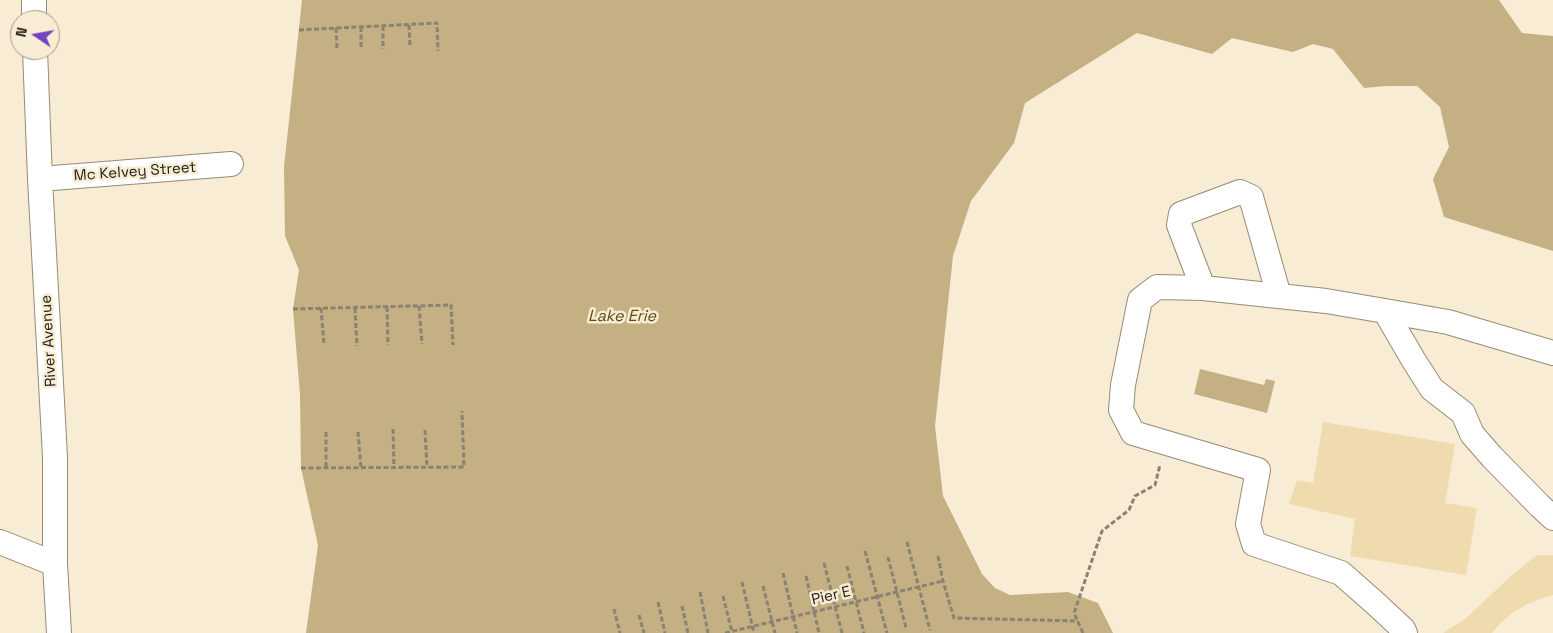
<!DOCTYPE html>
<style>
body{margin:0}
#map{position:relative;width:1553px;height:633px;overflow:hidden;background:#f8ecd4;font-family:"Space Grotesk",sans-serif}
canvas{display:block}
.north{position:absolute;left:10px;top:10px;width:50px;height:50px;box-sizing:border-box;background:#f8ecd4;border:1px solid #a29987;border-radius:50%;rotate:282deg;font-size:14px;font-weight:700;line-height:20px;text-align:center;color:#201c13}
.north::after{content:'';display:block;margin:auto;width:18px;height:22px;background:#7245bd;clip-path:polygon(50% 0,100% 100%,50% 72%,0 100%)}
</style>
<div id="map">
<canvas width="1553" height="633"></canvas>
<div class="north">N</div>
</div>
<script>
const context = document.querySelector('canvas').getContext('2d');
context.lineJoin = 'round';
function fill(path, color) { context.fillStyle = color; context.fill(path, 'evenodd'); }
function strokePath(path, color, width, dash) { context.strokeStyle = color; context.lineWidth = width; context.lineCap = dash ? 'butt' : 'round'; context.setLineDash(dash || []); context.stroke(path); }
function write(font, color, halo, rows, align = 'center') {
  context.font = font + ' "Space Grotesk",sans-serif'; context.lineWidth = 5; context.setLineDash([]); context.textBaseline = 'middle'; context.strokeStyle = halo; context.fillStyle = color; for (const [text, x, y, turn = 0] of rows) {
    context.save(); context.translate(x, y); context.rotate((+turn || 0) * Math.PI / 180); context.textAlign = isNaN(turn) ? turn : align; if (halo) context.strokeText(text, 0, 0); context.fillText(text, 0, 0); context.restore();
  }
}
fill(new Path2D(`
 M1323,422L1455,444L1445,503L1477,508L1466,575L1350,556L1355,519L1289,504L1297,480L1313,483Z
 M1537,555H1553V595C1528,602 1508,612 1492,633H1443L1465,619L1513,574Z`), '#efdbae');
fill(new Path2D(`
 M302,0H1499L1522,33L1553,36V251L1444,217L1433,179L1449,147L1440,107L1417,86H1386L1364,88L1333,49L1313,44L1293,52L1232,38L1212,54L1137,33L1025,103L1014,143L971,201L953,256L935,426L943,496L982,574L995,588L1010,595L1068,592L1098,603L1113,633H306L318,545L301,468L300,395L293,309L299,270L285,236L284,167Z
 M1200,369L1264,385L1266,379L1275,381L1267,413L1194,394Z`), '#c4b082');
const street = new Path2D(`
 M34,0V20
 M35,50L40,179L55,457V564L59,633
 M40,179L231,164
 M1203,288L1179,225L1181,214L1240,192L1251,197L1279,296
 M1385,311L1448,322L1553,353
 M0,542L55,564
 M1405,633L1403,629L1375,603L1341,573L1254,544L1248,524L1258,470L1133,433L1121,410L1123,385L1140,300L1157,287L1203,288L1326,301L1385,311L1414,361L1432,389L1463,413L1472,434L1492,457L1540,506L1553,518`);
strokePath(street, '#958b74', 26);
strokePath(new Path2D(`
 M409,25L410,45
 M383,26V49
 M361,27V49
 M336,28L337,49
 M299,30L437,23L438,51
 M419,306L422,344
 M387,307L388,345
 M321,308L324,344
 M355,308L357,346
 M293,309L451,305L453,345
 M393,429L394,468
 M425,430L427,467
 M326,432V468
 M358,432L361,468
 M301,468L464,467L462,411
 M907,542L930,630
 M865,551L887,633
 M938,556L943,581L954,618L1078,621
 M888,557L906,628
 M824,563L842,633
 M847,566L864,633
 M783,573L797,633
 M806,576L819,633
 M742,582L754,633
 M763,586L775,633
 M700,592L708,633
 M723,596L732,632
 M658,602L665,633
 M682,606L688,633
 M614,609L620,633
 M639,615L644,633
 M725,633L943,581
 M1083,633L1074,613L1102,531L1129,510L1135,496L1155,485L1160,465`), '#8a8272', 3, [5, 2.5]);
strokePath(street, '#fff', 24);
write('15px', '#201c13', '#f8ecd4', [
 ["Mc Kelvey Street",135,172,-4],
 ["River Avenue",49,341,-93],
 ["Pier E",831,596,-13]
]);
write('italic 16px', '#5f4911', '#f8ecd4', [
 ["Lake Erie",622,317]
]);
</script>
